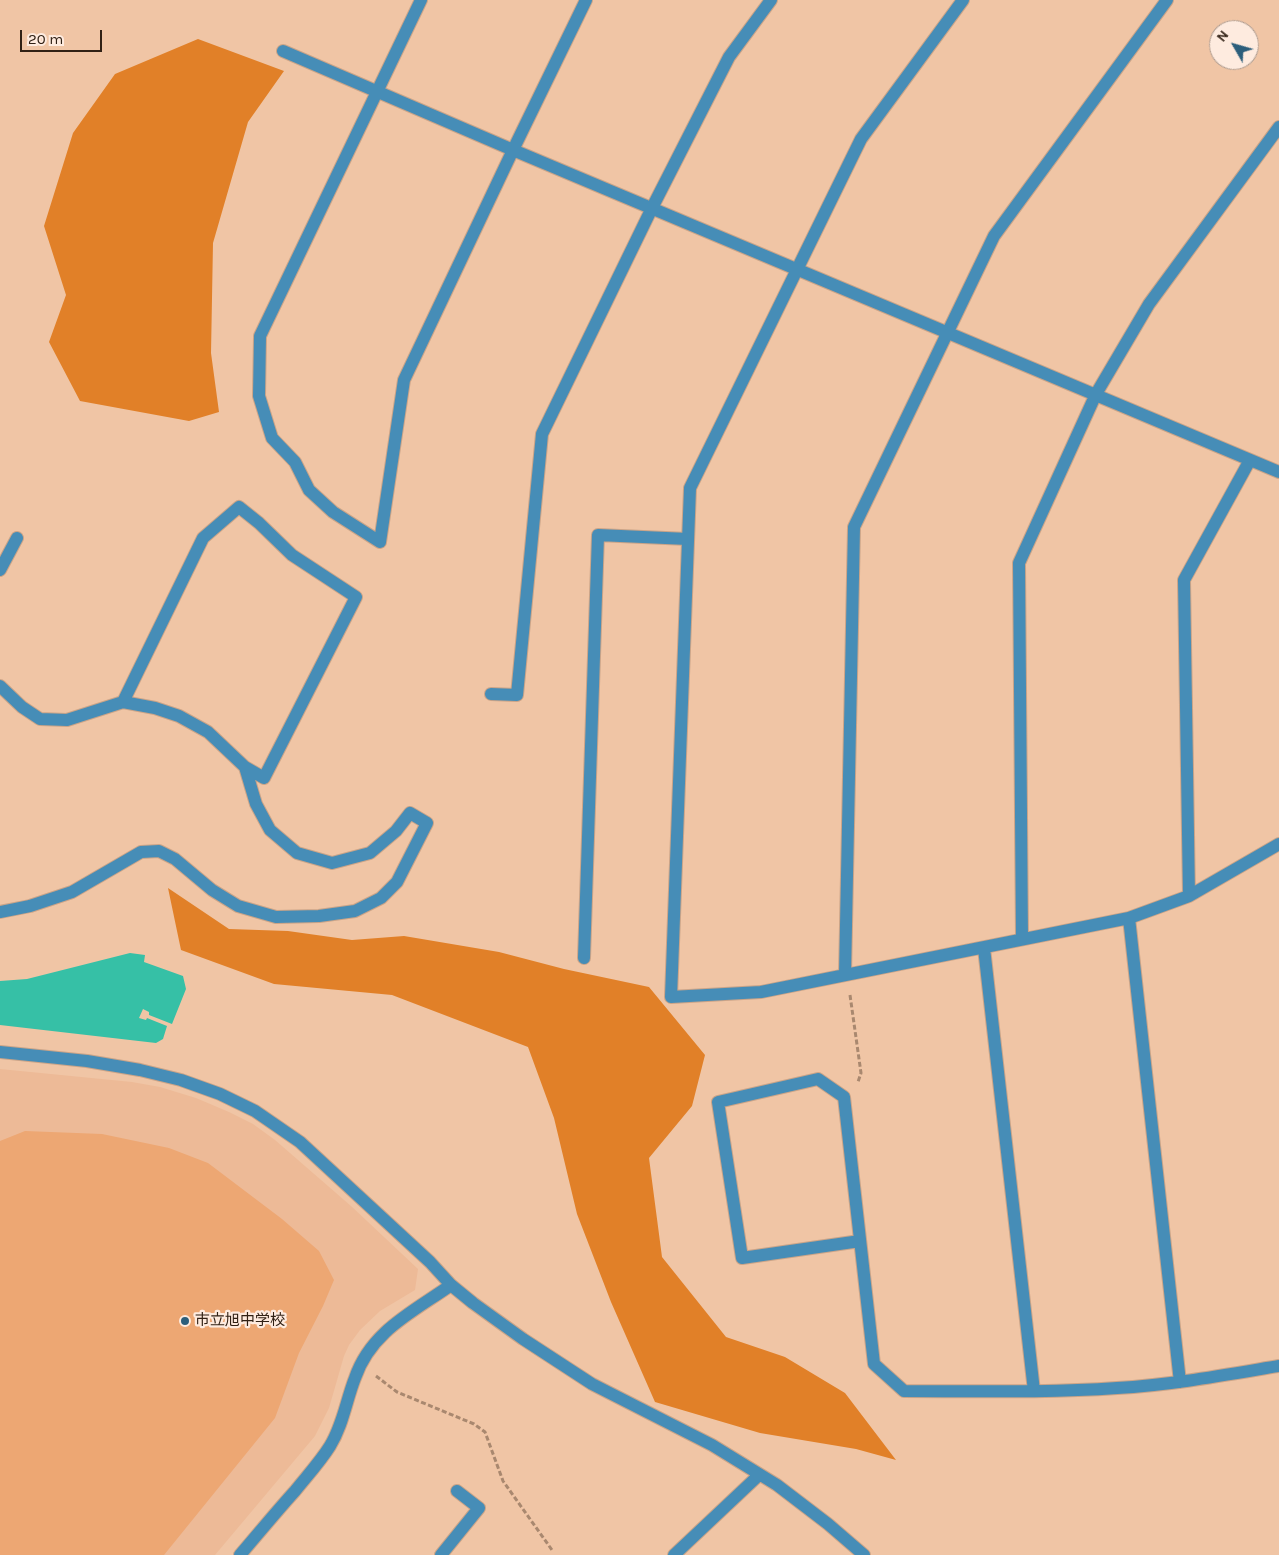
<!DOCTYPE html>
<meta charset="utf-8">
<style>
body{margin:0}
#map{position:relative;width:1279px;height:1555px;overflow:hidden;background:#f0c5a5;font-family:Karla,sans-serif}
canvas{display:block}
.north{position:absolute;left:1209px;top:20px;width:50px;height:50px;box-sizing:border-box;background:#feebdf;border:1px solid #ac9a8e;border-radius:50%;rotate:308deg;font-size:14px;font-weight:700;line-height:20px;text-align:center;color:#312115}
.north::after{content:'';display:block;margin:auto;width:18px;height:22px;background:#2c5e7b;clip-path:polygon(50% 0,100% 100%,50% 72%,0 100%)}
.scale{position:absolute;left:20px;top:30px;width:82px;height:22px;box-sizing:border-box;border:2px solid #312115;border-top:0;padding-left:6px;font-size:15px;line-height:18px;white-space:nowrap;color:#312115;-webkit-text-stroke:4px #feebdf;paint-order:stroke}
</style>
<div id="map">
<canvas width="1279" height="1555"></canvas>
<div class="north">N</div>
<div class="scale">20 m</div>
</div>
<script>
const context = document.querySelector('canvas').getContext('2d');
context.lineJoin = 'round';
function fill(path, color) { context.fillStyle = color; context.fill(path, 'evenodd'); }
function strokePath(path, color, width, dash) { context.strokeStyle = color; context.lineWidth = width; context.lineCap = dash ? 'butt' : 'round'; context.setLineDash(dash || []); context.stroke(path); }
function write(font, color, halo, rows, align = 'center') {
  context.font = font + ' Karla,"Noto Sans JP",sans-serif'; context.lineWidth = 4.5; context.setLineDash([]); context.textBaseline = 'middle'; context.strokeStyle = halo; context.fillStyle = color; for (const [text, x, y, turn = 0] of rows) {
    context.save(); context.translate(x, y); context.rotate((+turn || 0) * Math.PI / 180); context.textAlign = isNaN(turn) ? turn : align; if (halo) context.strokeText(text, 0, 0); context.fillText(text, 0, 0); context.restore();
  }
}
fill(new Path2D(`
 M0,1069L132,1082L160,1087L196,1098L229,1112L253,1124L275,1140L351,1206L418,1269L415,1290L380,1311L360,1330L349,1345L344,1356L329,1408L315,1436L215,1555H0Z`), '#edba97');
fill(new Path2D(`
 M25,1131L102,1134L169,1148L208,1163L282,1219L319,1251L334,1280L323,1306L299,1353L275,1418L164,1555H0V1141Z`), '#eda773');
fill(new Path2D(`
 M198,39L284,71L248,122L213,243L211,353L219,412L189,421L80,401L49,342L66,295L44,226L73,133L115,74Z
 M168,888L229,929L288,931L352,940L404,936L499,952L564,969L649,987L705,1055L692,1106L649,1158L662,1257L726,1337L785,1357L845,1393L896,1460L856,1449L760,1433L655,1402L611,1302L577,1214L554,1118L528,1047L392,995L274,984L181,950Z`), '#e18028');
fill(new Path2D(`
 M130,953L145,955L144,962L183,976L186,989L172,1024L149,1015V1012L143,1009L139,1018L146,1020L147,1018L167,1026L163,1039L156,1043L0,1025V981L27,979Z`), '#36c0a6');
const minor = new Path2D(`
 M421,0L260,336L259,396L272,438L295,462L309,490L333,512L380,542L404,380L513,150L586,0
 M963,0L861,139L690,488L671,997L761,992L1129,918L1189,896L1279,844
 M283,51L513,150L1279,472
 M0,570L17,538
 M0,686L22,707L40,719L67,720L123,702L155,708L179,716L208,732L245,767L264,778L356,597L292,555L259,523L239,507L203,538L123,702
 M491,694L517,695L542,434L652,208L729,57L771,0
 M1189,896L1184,580L1250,460
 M0,912L30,906L72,892L141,852L159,851L175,859L212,890L238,906L276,917L319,916L355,911L381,898L397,882L427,823L410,813L396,831L370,853L332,863L297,853L270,830L256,804L245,767
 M1129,918L1180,1382
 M1022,939L1019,563L1096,394L1149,304L1279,127
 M984,948L1034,1391
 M584,958L598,535L688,539
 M845,975L854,527L994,236L1167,0
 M0,1052L87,1061L140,1070L181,1080L220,1094L255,1111L300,1142L430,1262L451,1285L473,1303L523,1339L592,1384L712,1445L777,1485L828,1524L864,1555
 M860,1241L742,1258L718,1102L818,1079L844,1097L874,1364L904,1391C975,1391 1046,1393 1117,1388C1171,1385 1225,1375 1279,1366
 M240,1555C258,1534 276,1512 295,1491C307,1476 320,1462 330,1446C343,1425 346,1401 355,1378C371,1331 413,1312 451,1285
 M441,1555L479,1508L457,1491
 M674,1555L759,1475`);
strokePath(minor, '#caa488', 14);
strokePath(new Path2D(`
 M850,995L861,1073L858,1082
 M376,1376L397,1392L474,1424L485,1432L503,1481L552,1550`), '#a9886f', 3, [5, 2.5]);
strokePath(minor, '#468db7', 12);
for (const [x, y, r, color] of [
 [185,1321,5,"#2c5e7b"]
]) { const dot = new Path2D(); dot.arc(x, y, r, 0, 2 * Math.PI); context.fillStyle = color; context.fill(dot); strokePath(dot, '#feebdf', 2); }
write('15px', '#312115', '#feebdf', [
 ["市立旭中学校",195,1321]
], 'left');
</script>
